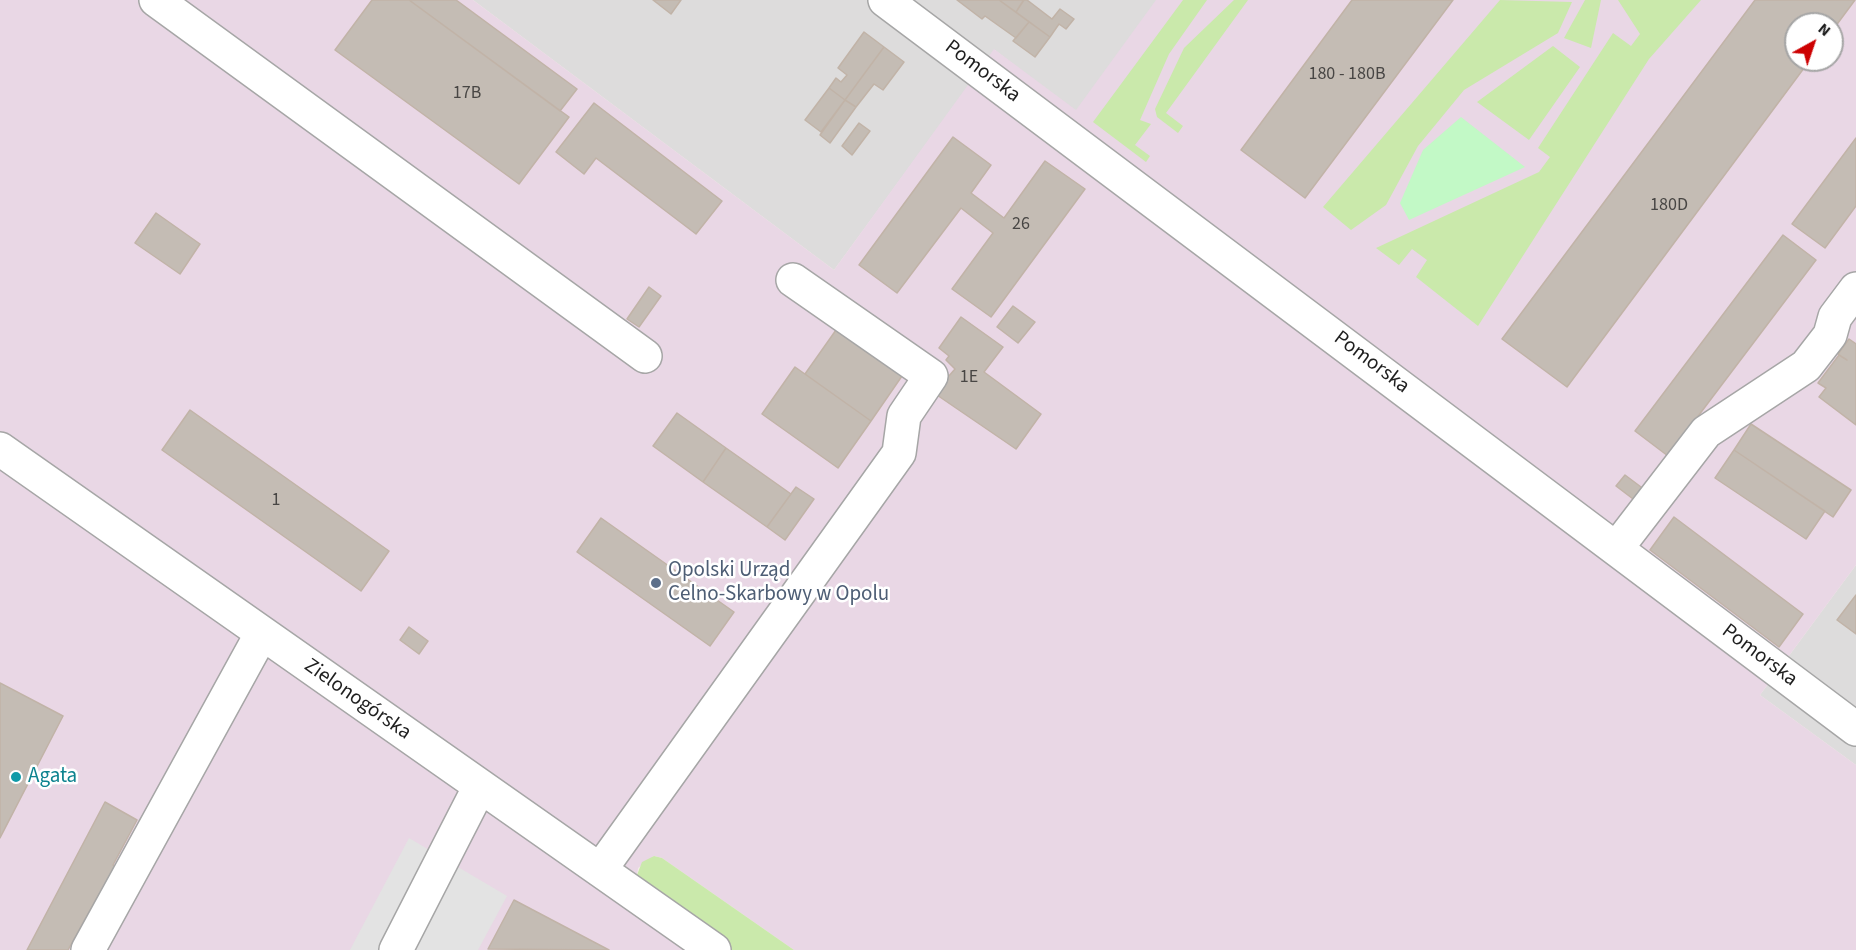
<!DOCTYPE html>
<meta charset="utf-8">
<style>
body{margin:0}
#map{position:relative;width:1856px;height:950px;overflow:hidden;background:#f0ece5;font-family:"Source Sans 3",sans-serif}
canvas{display:block}
.north{position:absolute;left:1784px;top:12px;width:60px;height:60px;box-sizing:border-box;background:#fff;border:2px solid #a5a5a5;border-radius:50%;rotate:40deg;font-size:16px;font-weight:700;line-height:24px;text-align:center;color:#1f1f1f}
.north::after{content:'';display:block;margin:auto;width:21px;height:27px;background:#cd0102;clip-path:polygon(50% 0,100% 100%,50% 72%,0 100%)}
</style>
<div id="map">
<canvas width="1856" height="950"></canvas>
<div class="north">N</div>
</div>
<script>
const context = document.querySelector('canvas').getContext('2d');
context.lineJoin = 'round';
function fill(path, color) { context.fillStyle = color; context.fill(path, 'evenodd'); }
function strokePath(path, color, width, dash) { context.strokeStyle = color; context.lineWidth = width; context.lineCap = dash ? 'butt' : 'round'; context.setLineDash(dash || []); context.stroke(path); }
function write(font, color, halo, rows, align = 'center') {
  context.font = font + ' "Source Sans 3",sans-serif'; context.lineWidth = 5; context.setLineDash([]); context.textBaseline = 'middle'; context.strokeStyle = halo; context.fillStyle = color; for (const [text, x, y, turn = 0] of rows) {
    context.save(); context.translate(x, y); context.rotate((+turn || 0) * Math.PI / 180); context.textAlign = isNaN(turn) ? turn : align; if (halo) context.strokeText(text, 0, 0); context.fillText(text, 0, 0); context.restore();
  }
}
fill(new Path2D(`
 M473,0H1856V110L1558,504L995,50L834,270ZM1796,24H1832V60H1796Z
 M1856,565V765L1760,695Z`), '#dddcdc');
fill(new Path2D(`
 M0,0H473L834,270L994,49L1076,110L1156,0H1856V565L1760,695L1856,765V950H794L662,858L654,856L638,868L637,875L648,904L714,950H0ZM1796,24H1832V60H1796Z`), '#e9d7e5');
fill(new Path2D(`
 M1183,0H1207L1169,54L1140,120L1151,124L1135,145L1150,156L1146,162L1093,122Z
 M1234,0H1248L1166,113L1183,126L1178,133L1157,117L1155,109L1184,48Z
 M1500,0L1572,2L1558,33L1464,90L1418,146L1386,205L1351,230L1323,207Z
 M1585,0H1601L1591,48L1564,38Z
 M1618,0H1701L1649,59L1478,326L1416,277L1427,260L1412,249L1399,265L1376,248L1539,172L1550,157L1538,148L1613,33L1631,46L1640,34Z
 M1553,46L1580,67L1529,140L1477,102Z
 M654,856L662,858L794,950H714L648,904L637,875L642,862Z`), '#cae9ab');
fill(new Path2D(`
 M1461,117L1525,167L1409,220L1400,203L1423,150Z`), '#c2f9c6');
fill(new Path2D(`
 M409,838L507,896L478,950H350Z`), '#e3e3e3');
const building = new Path2D(`
 M372,0H409L569,117L519,184L335,50Z
 M409,0H456L577,89L560,111Z
 M653,0H681L671,14Z
 M957,0H999L1029,22L1016,38L985,16L982,19Z
 M999,0H1022L1023,1L1016,12Z
 M1027,0L1052,19L1060,9L1074,19L1066,29L1059,24L1050,37L1016,12L1024,0Z
 M1352,0H1453L1305,198L1241,150Z
 M1755,0H1855L1832,31V24H1796V60H1810L1567,387L1502,339Z
 M1029,22L1050,37L1035,57L1013,41Z
 M864,32L884,47L845,100L829,88L836,78L841,82L847,75L838,68Z
 M884,47L904,62L883,90L874,84L856,107L845,100Z
 M829,88L845,100L821,132L805,120Z
 M845,100L856,107L830,143L820,135Z
 M594,103L722,201L696,234L596,158L584,174L556,152Z
 M859,123L870,131L852,155L842,146Z
 M953,137L991,165L971,193L1004,218L1045,161L1085,189L991,317L952,289L993,233L961,208L897,293L859,265Z
 M1856,138V206L1825,248L1792,224Z
 M156,213L200,244L180,274L135,243Z
 M1783,235L1816,260L1668,456L1635,431Z
 M649,287L661,296L639,327L627,319Z
 M1013,306L1035,322L1018,343L997,327Z
 M961,317L1003,347L984,372L1041,414L1016,449L934,393L955,369L946,360L949,356L939,348Z
 M851,327L871,341L865,351L902,376L871,421L805,374L836,330L844,336Z
 M1849,339L1856,344V425L1819,397L1826,388L1818,383L1839,355L1847,360L1838,354Z
 M795,367L871,421L838,468L762,414Z
 M190,410L389,551L361,591L162,450Z
 M677,413L726,448L703,482L653,446Z
 M1751,424L1851,490L1833,517L1734,450Z
 M726,448L791,494L767,527L703,482Z
 M1734,450L1825,511L1806,539L1715,478Z
 M1625,475L1645,490L1637,502L1616,486Z
 M796,487L814,499L785,540L767,527Z
 M1674,517L1803,614L1779,647L1650,550Z
 M601,518L734,612L710,646L577,552Z
 M1856,595V634L1837,620Z
 M409,627L428,641L419,654L400,640Z
 M0,683L63,716L0,838Z
 M105,802L137,820L113,865L125,871L110,901L99,894L68,950H27Z
 M514,900L609,950L488,949Z`);
fill(building, '#c4bcb4');
strokePath(building, '#c1b3a7', 1.5);
const minor = new Path2D(`
 M156,0L645,356
 M885,0L1856,729
 M0,449L714,950
 M1616,549L1706,432L1806,366L1830,335L1835,317L1856,289
 M600,870L899,453L904,416L931,376L793,280
 M88,950L262,633
 M396,950L480,786`);
strokePath(minor, '#a6a6a6', 36);
strokePath(minor, '#fff', 33);
for (const [x, y, r, color] of [
 [656,583,6,"#5c6f8a"],
 [16,777,6,"#0f9aa8"]
]) { const dot = new Path2D(); dot.arc(x, y, r, 0, 2 * Math.PI); context.fillStyle = color; context.fill(dot); strokePath(dot, '#fff', 2); }
write('18px', '#484644', null, [
 ["180 - 180B",1347,75],
 ["17B",467,94],
 ["180D",1669,206],
 ["26",1021,225],
 ["1E",969,378],
 ["1",276,501]
]);
write('21px', '#1f1f1f', '#fff', [
 ["Pomorska",982,72,37],
 ["Pomorska",1371,363,37],
 ["Pomorska",1759,656,37],
 ["Zielonogórska",357,700,35]
]);
write('21px', '#4e5e75', '#fff', [
 ["Opolski Urząd",668,571],
 ["Celno-Skarbowy w Opolu",668,595]
], 'left');
write('21px', '#0d838f', '#fff', [
 ["Agata",28,777]
], 'left');
</script>
